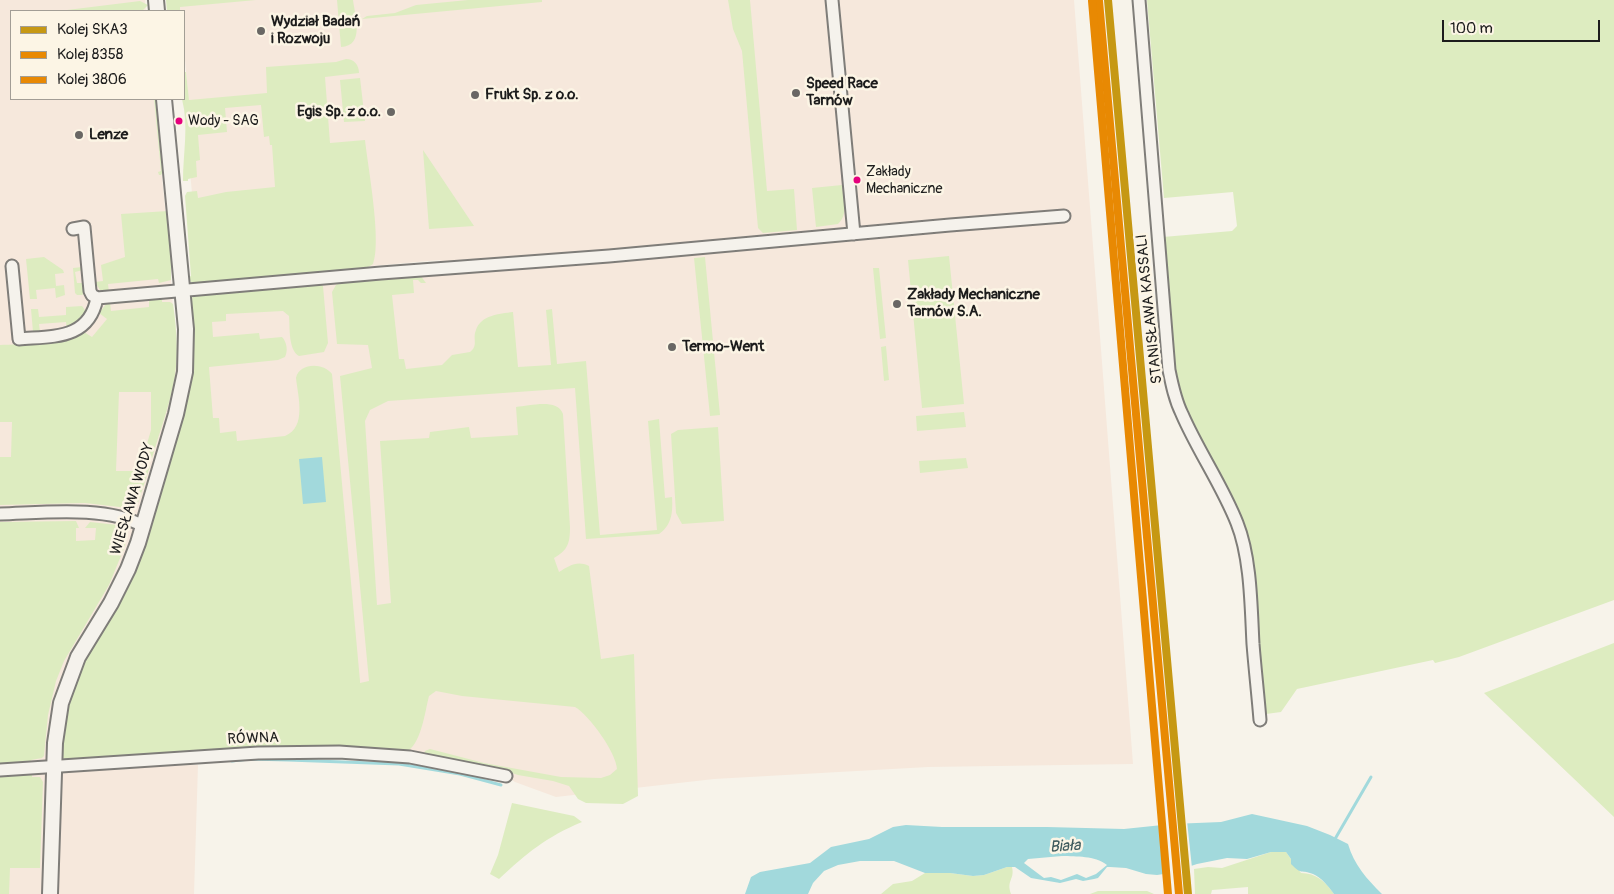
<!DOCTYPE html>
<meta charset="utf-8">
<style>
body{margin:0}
#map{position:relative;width:1614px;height:894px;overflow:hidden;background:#f7f3ea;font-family:Pangolin,sans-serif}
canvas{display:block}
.legend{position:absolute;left:10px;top:10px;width:175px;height:90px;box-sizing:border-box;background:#fcf5e5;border:1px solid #a29e95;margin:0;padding:6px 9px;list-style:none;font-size:15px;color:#1c1c1c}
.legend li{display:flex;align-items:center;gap:10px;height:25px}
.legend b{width:25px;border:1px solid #a29e95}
.scale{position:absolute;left:1442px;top:20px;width:158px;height:22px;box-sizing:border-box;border:2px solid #1c1c1c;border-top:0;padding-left:6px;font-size:15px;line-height:18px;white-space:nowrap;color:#1c1c1c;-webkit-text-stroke:4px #fcf5e5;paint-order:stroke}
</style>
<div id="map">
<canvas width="1614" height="894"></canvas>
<ul class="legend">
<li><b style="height:6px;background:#c69813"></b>Kolej SKA3</li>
<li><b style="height:6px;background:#e88903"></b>Kolej 8358</li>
<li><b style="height:6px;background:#e88903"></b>Kolej 3806</li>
</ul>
<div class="scale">100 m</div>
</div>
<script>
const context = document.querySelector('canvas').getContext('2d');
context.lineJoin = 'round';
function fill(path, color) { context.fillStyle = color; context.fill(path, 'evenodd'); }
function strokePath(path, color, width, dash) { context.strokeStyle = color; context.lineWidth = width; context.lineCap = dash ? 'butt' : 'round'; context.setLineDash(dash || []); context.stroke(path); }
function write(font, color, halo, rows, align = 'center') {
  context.font = font + ' Pangolin,sans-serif'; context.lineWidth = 5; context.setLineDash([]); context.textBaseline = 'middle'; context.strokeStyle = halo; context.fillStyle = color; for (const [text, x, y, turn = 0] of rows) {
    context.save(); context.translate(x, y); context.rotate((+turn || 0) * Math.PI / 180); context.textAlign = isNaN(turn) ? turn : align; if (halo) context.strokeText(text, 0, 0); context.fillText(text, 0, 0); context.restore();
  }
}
fill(new Path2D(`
 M0,0H145L146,11H11V99H154L169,247L179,403L55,767L198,765L194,894H0Z
 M178,0H1074L1133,764L928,767L714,779L556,797L515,782L506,776L447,764L311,752L222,444L205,410L198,294L441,273L440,260L200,281L189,160L193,149L184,49V11H180Z`), '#f6e8dc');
fill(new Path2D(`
 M166,0H256L180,7V11H167Z
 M337,0H353C355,16 365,46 341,47Z
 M468,0H542V2L362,19L367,16L395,13L416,5Z
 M728,0H750L767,191L794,189L797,230L763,233L758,228L742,51L733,29Z
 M1147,0H1614V600L1459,657L1435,663L1433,660L1297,689L1281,712L1266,714L1263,709L1248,547L1218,477L1176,390L1163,237L1232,231L1237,226L1233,192L1164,198Z
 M140,1L148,5L142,11H59Z
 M346,59C354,59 359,65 359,73L325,77L330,143L365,140C368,167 382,242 373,264L365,269L203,283L191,282L188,277L191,276L185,196L187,192L197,191L198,198L226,192L275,187L272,145H270L269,136L264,137L261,105L225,108L227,132L198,135L200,160L196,161L197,177L188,179V181H183C183,153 189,126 182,99H184V72H186L189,100L267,93L266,67L336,62Z
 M360,78L365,121L344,122L340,80Z
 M154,99H159L165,169L161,175H159L158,172L161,171Z
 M423,150L474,226L429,229Z
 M842,185C843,199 849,214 838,224L816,227L812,188Z
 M168,211L174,266L171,267V280L159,283L158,279L108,284L109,292L100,290L95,282L103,281L101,265L125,257L121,214Z
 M949,256L964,404L922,408L908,260Z
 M44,257L63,270L64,273L55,274L56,286L64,285L65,295L56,298L55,288L36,290L37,299H30L26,259Z
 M705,257L720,415L710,416L694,258Z
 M82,267L83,270L75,272L77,283H84L85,292L82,295H77L75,293L73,268Z
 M873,268H879L886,338L880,339Z
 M420,275L426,283H421L418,280H413L414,293L392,295L399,359H404L406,369L442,365L452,355L470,352C479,345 472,339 476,330C481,315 499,314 513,312L518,367L551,365L546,310L552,309L557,364L586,361L600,535L657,530L648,421L659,419L665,498L672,497C673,512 672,525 659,534L586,539L575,388L388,401L370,410L365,421L377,605L391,603L380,441L429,438L430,432L469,427L471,438L518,435L516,407C530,406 557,398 563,414L570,527C570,543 568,550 554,558L559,572C569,566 577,560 589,566L601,659L634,654L638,796L623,804L586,803L578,799L569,786L553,781L518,775L490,766L440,756C434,757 429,758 424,754L425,751L430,749L484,763L561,777L601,778L610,775L617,769C616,752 589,715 575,707L462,696L436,691L429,696C425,711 421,747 405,752L69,760L62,758L61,749L65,716L69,701L85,658L126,592L137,567L184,413L194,352L190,304L191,300L194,295L319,283L323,286L328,343L324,352L299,356C288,350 290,327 289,316L283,311L226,314V321L212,322L213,337L259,333L260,339L282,337C287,342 288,351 285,357L278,360L209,367L213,418H219L220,433L236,431L237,441L285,436C307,427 298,397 296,378C299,363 323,362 332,374L360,681V683L369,681L340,376L372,368L368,345L337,344L332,292L336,285L341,282Z
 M162,297V302H170L173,304C177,331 179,360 173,386C168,410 159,434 152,458L144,454L151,430V392H119L116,471H138L141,463L150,466L138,503L128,508L85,503L0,505V457H11L12,422H0V345C19,344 73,345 84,332L92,337L107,319L99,313L107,303L110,302L111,311L149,307V299Z
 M82,306L85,310V316L67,330L66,322L39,324L40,332H33L31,309H38L39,317L66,315V307Z
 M886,346L889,380L884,381L881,347Z
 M964,412L966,427L917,431L916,416Z
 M718,427L724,521L682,524L676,513L671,434L678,430Z
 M966,458L968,468L920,473L919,461Z
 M76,521L79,528H76V541L95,540L96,528H85L90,522L118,525L117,529L124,533L126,540L125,546L109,585L64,661L56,681L48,715L44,756L42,758L31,760V764L0,768V522Z
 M1614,643V817L1484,693Z
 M32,772V777H40L43,782L40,868H10L9,894H0V774Z
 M512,803L574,816L582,822C546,837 527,853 499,879L490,874L498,855Z
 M1271,852H1286L1301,873C1316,873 1326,882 1334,894H1248V887L1212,890L1211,894H1195L1194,869L1208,867L1222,868Z
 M1007,867H1012C1015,880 1006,880 1011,894H881L893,884L912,881L925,873H950L973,876L984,875Z
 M1098,891H1147L1154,894H1090Z`), '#ddecc0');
fill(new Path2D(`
 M322,457L326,502L303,504L299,459Z
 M1252,814L1307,826L1330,835L1348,844C1354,865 1367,879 1382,894H1334C1329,887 1321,877 1313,874C1301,869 1303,876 1291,864V859L1286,852H1271L1247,859L1227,858L1197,864L1170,873L1157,875L1146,874L1126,868L1110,867H1107L1098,878L1094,879L1083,881L1076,879L1060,883L1031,878L1015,867H1007L984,875L973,876L950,873H925L894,861H860L838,865L824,871L813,883L808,894H745L751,877L760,872L810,863L831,847L869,839L893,827L906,825L942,827H1047L1124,829L1172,824L1221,822ZM1062,856C1077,857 1094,855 1107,865L1096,874L1086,878L1077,874L1061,880L1051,877L1044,878L1024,863L1028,859Z`), '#a2d9dc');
fill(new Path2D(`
 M1187,821L1192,868L1169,876L1164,823Z`), '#f7f3ea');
strokePath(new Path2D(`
 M232,761L249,759L288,760L399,764L460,774L501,785
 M1335,839L1371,777`), '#a2d9dc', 3);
const minor = new Path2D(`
 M832,0L854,234
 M1139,0L1169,370C1172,385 1175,400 1182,414C1198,451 1222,485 1237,523C1251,558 1251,607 1253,644C1255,669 1258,695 1260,720
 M73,229L84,227L90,291L92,295L97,298L381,273L609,256L950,225L1064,216
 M12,266L19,339C53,336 89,340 97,298
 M0,514C41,513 106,505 143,526
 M0,770L258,753L339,752L410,757L506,776`);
const tertiary = new Path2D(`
 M156,0L157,11
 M50,894L55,743L61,703L78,657L111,603L128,569L138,543L176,414L185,372L186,329L164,99`);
strokePath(minor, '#7f7d79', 15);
strokePath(tertiary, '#7f7d79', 18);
strokePath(minor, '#f5f2ec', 11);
strokePath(tertiary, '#f5f2ec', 14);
strokePath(new Path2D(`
 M1108,0L1188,894`), '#c69813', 8);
strokePath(new Path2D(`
 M1099,1L1179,894`), '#e88903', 8);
strokePath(new Path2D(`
 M1092,1L1168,894`), '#e88903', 8);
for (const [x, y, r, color] of [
 [261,31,5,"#696764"],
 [796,93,5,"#696764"],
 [475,95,5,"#696764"],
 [391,112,5,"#696764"],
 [179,121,4.5,"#e5007d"],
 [79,135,5,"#696764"],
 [857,180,4.5,"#e5007d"],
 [897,304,5,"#696764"],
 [672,347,5,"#696764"]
]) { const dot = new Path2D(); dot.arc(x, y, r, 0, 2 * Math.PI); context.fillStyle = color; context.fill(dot); strokePath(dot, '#fcf5e5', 2); }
write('14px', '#1c1c1c', '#fcf5e5', [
 ["Wody - SAG",188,121],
 ["Zakłady",866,172],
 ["Mechaniczne",866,189]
], 'left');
write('bold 15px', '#1c1c1c', '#fcf5e5', [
 ["Wydział Badań",271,22],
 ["i Rozwoju",271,39],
 ["Speed Race",806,84],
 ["Tarnów",806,101],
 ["Frukt Sp. z o.o.",485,95],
 ["Egis Sp. z o.o.",381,112,"right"],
 ["Lenze",89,135],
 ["Zakłady Mechaniczne",907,295],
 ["Tarnów S.A.",907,312],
 ["Termo-Went",682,347]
], 'left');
write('15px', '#1c1c1c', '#fcf5e5', [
 ["STANISŁAWA KASSALI",1150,309,-96],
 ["WIESŁAWA WODY",133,499,-73],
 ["RÓWNA",253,739,-2]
]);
write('italic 16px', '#3e5a5d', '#fcf5e5', [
 ["Biała",1065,847,-4]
]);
</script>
